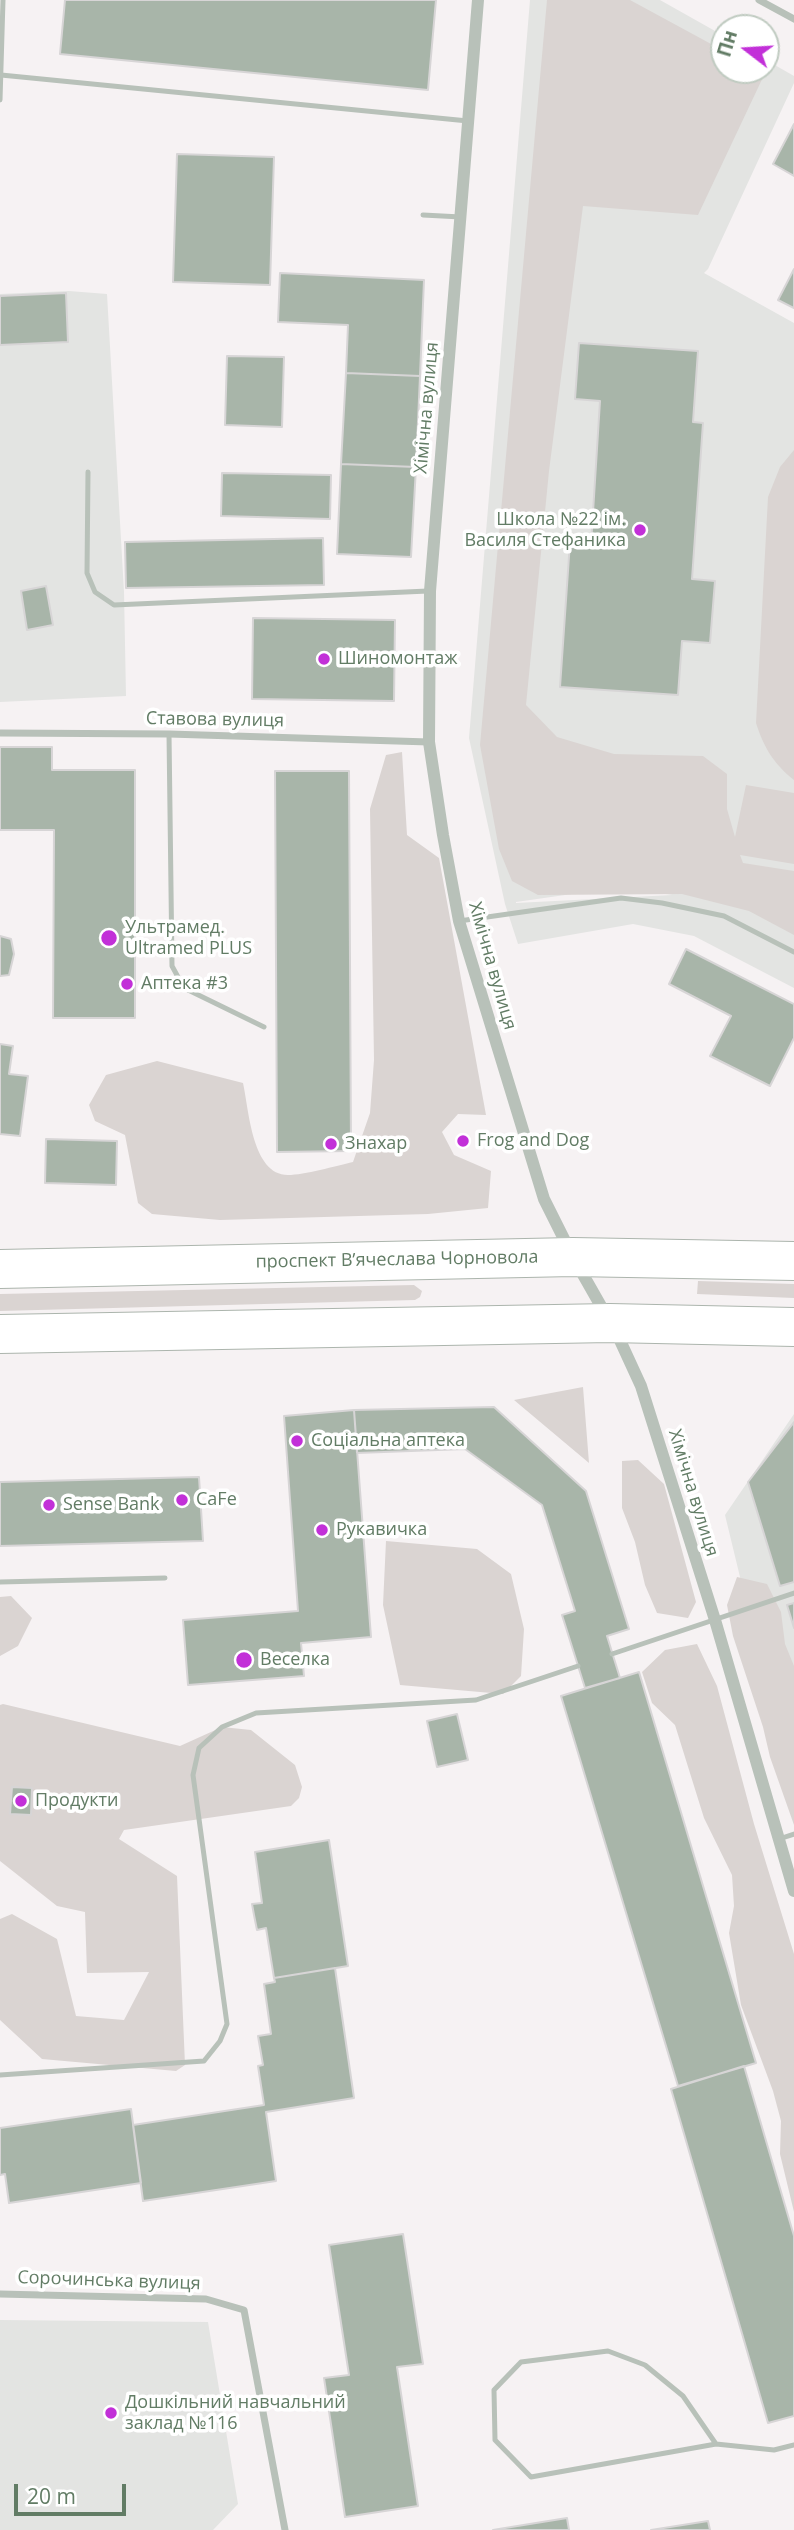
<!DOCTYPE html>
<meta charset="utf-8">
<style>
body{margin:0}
#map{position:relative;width:794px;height:2530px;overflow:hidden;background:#f6f2f3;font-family:"Open Sans",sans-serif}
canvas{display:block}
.north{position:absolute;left:710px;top:14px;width:70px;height:70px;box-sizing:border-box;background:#fff;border:2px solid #c0cbc1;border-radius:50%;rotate:287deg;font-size:19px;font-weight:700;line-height:28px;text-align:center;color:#627c65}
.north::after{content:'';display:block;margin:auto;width:24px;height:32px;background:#c230d8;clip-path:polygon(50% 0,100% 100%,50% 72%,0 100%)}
.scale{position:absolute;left:14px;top:2484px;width:112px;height:32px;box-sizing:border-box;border:4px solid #627c65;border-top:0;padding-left:9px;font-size:21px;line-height:24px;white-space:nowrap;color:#627c65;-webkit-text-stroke:5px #fff;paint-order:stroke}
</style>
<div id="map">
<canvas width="794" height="2530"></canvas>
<div class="north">Пн</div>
<div class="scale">20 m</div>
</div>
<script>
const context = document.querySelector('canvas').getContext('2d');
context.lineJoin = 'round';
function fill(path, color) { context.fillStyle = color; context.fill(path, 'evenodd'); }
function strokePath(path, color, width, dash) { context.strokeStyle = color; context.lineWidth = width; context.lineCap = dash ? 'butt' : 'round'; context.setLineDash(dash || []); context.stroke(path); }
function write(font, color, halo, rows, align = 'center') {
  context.font = font + ' "Open Sans",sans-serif'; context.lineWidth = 7; context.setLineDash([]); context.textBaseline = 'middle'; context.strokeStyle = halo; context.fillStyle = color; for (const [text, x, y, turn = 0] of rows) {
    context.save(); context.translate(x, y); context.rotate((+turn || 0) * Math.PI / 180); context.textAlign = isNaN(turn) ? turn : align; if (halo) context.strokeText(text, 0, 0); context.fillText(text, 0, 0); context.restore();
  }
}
fill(new Path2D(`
 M530,0H660L724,36V70H766V60L794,76V83L708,269L704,273L794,323V988L694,936L633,924L518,944L505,904L469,738ZM621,887L672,895L516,903V902Z
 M69,291L107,294L124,592L126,696L0,702V294Z
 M794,1414V1800L725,1515Z
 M0,2320L208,2322L238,2504L213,2530H0Z`), '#e3e4e2');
fill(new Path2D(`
 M547,0H630L724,51V70H759L765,73L698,215L583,206L549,471L526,705L557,737L614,754L703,756L727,774V809L735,837L746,785L794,793V864L740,855L743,863L794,871V935L749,911L682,894L538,895L512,881L499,849L480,745Z
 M794,450V780C774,764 764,748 756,723L768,497L780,467Z
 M402,752L407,835L439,858L486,1115L458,1114L442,1132L454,1155L491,1171L488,1208L428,1214L220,1220L152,1214L138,1203L125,1135L95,1121L89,1105L106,1075L157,1061L243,1083C249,1110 252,1175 288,1175C304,1175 336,1166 353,1162L370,1113L374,1060L370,809L386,755Z
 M698,1281L794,1284V1298L697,1294Z
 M414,1285L422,1291L420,1297L415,1300L0,1311V1294Z
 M583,1387L589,1463L514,1400Z
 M638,1460L664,1484L696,1602L688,1618L657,1613L645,1585L635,1542L622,1508V1461Z
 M386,1541L477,1549L511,1574L524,1629L521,1676L503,1694L400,1685L383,1605Z
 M737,1577L767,1584L781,1612L785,1644L794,1666V1825L770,1757L763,1727L733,1636L727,1605Z
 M11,1596L32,1618L18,1646L0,1656V1597Z
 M697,1644L717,1686L754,1824L794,1954V2212L780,2154L781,2121L773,2091L741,2005L729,1933L734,1906L732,1875L704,1818L675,1725L652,1703L642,1672L665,1650Z
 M3,1704L180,1746L222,1727L251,1730L295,1765L302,1787L299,1798L291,1806L124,1830L119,1839L177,1876L185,2065L176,2071L42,2059L0,2020V1919L12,1914L57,1939L76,2016L124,2020L149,1972L87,1973L85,1912L57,1906L0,1861V1705Z`), '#dad4d2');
const building = new Path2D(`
 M65,0H436L428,90L60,54Z
 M794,124V176L773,164Z
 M177,154L274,157L270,285L173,282Z
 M794,269V308L778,300Z
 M280,273L424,280L420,376L346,373L348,325L278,322Z
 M66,293L68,342L0,345V296Z
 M579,343L698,351L693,422L703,423L692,579L715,581L710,643L682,641L678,695L560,687L570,542L591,544L600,401L575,399Z
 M227,356L284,357L282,427L225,425Z
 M346,373L420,376L416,467L341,464Z
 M341,464L416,467L411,557L337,554Z
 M222,473L331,475L330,519L221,516Z
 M323,538L324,585L126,588L125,542Z
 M46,586L53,625L27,630L21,591Z
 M253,618L395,620L394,701L252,699Z
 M0,747H52V770H135V1018H53L54,830H0Z
 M275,771H349L351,1151L277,1152Z
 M0,936L11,939L14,954L9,975L0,976Z
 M686,949L794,1004V1038L770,1086L710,1056L731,1016L669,984Z
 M0,1044L13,1046L9,1074L28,1076L20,1136L0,1134Z
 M46,1139L117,1141L116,1185L45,1183Z
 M494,1407L586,1491L629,1629L607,1636L620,1678L585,1688L562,1615L575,1611L542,1505L465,1449L357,1453L354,1410Z
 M354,1410L371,1637L301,1643L304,1676L188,1685L183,1620L298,1611L284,1416Z
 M794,1422V1582L780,1586L748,1482Z
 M199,1477L203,1541L0,1546V1482Z
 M794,1603V1628L787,1605Z
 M639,1672L756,2063L678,2086L561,1696Z
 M457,1714L468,1760L437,1767L427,1721Z
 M12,1787L32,1788L31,1815L10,1814Z
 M329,1840L348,1966L274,1978L266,1928L257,1930L254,1915L252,1904L262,1903L255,1852Z
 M335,1968L354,2098L266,2112L276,2181L143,2201L133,2125L264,2105L258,2066L263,2065L258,2036L271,2034L264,1984L275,1982L274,1978Z
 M744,2066L794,2236V2416L768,2423L671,2089Z
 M131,2109L141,2183L9,2203L5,2174L0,2175V2128Z
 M403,2234L423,2364L397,2367L418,2506L345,2517L324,2378L349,2375L329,2245Z
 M567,2518L569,2530H493L505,2528Z
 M708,2521L710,2530H651Z`);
fill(building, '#a8b5a9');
strokePath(building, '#d7d5d6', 2);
const primary = new Path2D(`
 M0,1269L573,1257L794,1261
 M0,1334L610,1323L794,1327`);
strokePath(primary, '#acb5ad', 40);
strokePath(new Path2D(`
 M1,75L468,121
 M0,100L3,0
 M423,215L461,217
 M88,472L87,573L95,592L114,605L428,591
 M169,734L172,966L184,988L264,1027
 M459,921L621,898L662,903L724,916L794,952
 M0,1582L165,1578
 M612,1654L794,1593
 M779,1839L794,1834
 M0,2075L204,2061L220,2041L227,2024L193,1775L199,1748L222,1727L256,1713L476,1700L578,1666
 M716,2444L683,2396L645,2365L608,2351L521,2362L494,2390L495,2440L531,2477L716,2444L774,2450L794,2445`), '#b8c1b9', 5);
strokePath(new Path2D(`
 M759,0L794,19
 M0,733L169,734L429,742
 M0,2294L206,2299L244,2310L285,2530`), '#b8c1b9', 7);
strokePath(new Path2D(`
 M478,0L430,591L429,742L443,835L459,921L544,1199L573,1257L618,1336L641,1386L715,1620L794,1891`), '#b8c1b9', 12);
strokePath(primary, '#fff', 38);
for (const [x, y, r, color] of [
 [640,530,7,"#c230d8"],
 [324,659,7,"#c230d8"],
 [109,938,9,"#c230d8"],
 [127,984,7,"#c230d8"],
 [463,1141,7,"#c230d8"],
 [331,1144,7,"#c230d8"],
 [297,1441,7,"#c230d8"],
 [182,1500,7,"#c230d8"],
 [49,1505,7,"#c230d8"],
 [322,1530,7,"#c230d8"],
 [244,1660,9,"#c230d8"],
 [21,1801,7,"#c230d8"],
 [111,2413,7,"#c230d8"]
]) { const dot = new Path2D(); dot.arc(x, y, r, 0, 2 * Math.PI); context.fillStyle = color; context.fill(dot); strokePath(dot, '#fff', 2.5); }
write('18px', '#627c65', '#fff', [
 ["Хімічна вулиця",427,408,-85],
 ["Ставова вулиця",215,720,1],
 ["Хімічна вулиця",492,966,74],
 ["проспект Вʼячеслава Чорновола",397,1260,-1],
 ["Хімічна вулиця",693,1493,73],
 ["Сорочинська вулиця",109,2281,2]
]);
write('18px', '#627c65', '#fff', [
 ["Школа №22 ім.",626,520,"right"],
 ["Василя Стефаника",626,541,"right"],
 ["Шиномонтаж",338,659],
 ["Ультрамед.",125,928],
 ["Ultramed PLUS",125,949],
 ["Аптека #3",141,984],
 ["Frog and Dog",477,1141],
 ["Знахар",345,1144],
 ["Соціальна аптека",311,1441],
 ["CaFe",196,1500],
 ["Sense Bank",63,1505],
 ["Рукавичка",336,1530],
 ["Веселка",260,1660],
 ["Продукти",35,1801],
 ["Дошкільний навчальний",125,2403],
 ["заклад №116",125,2424]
], 'left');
</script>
